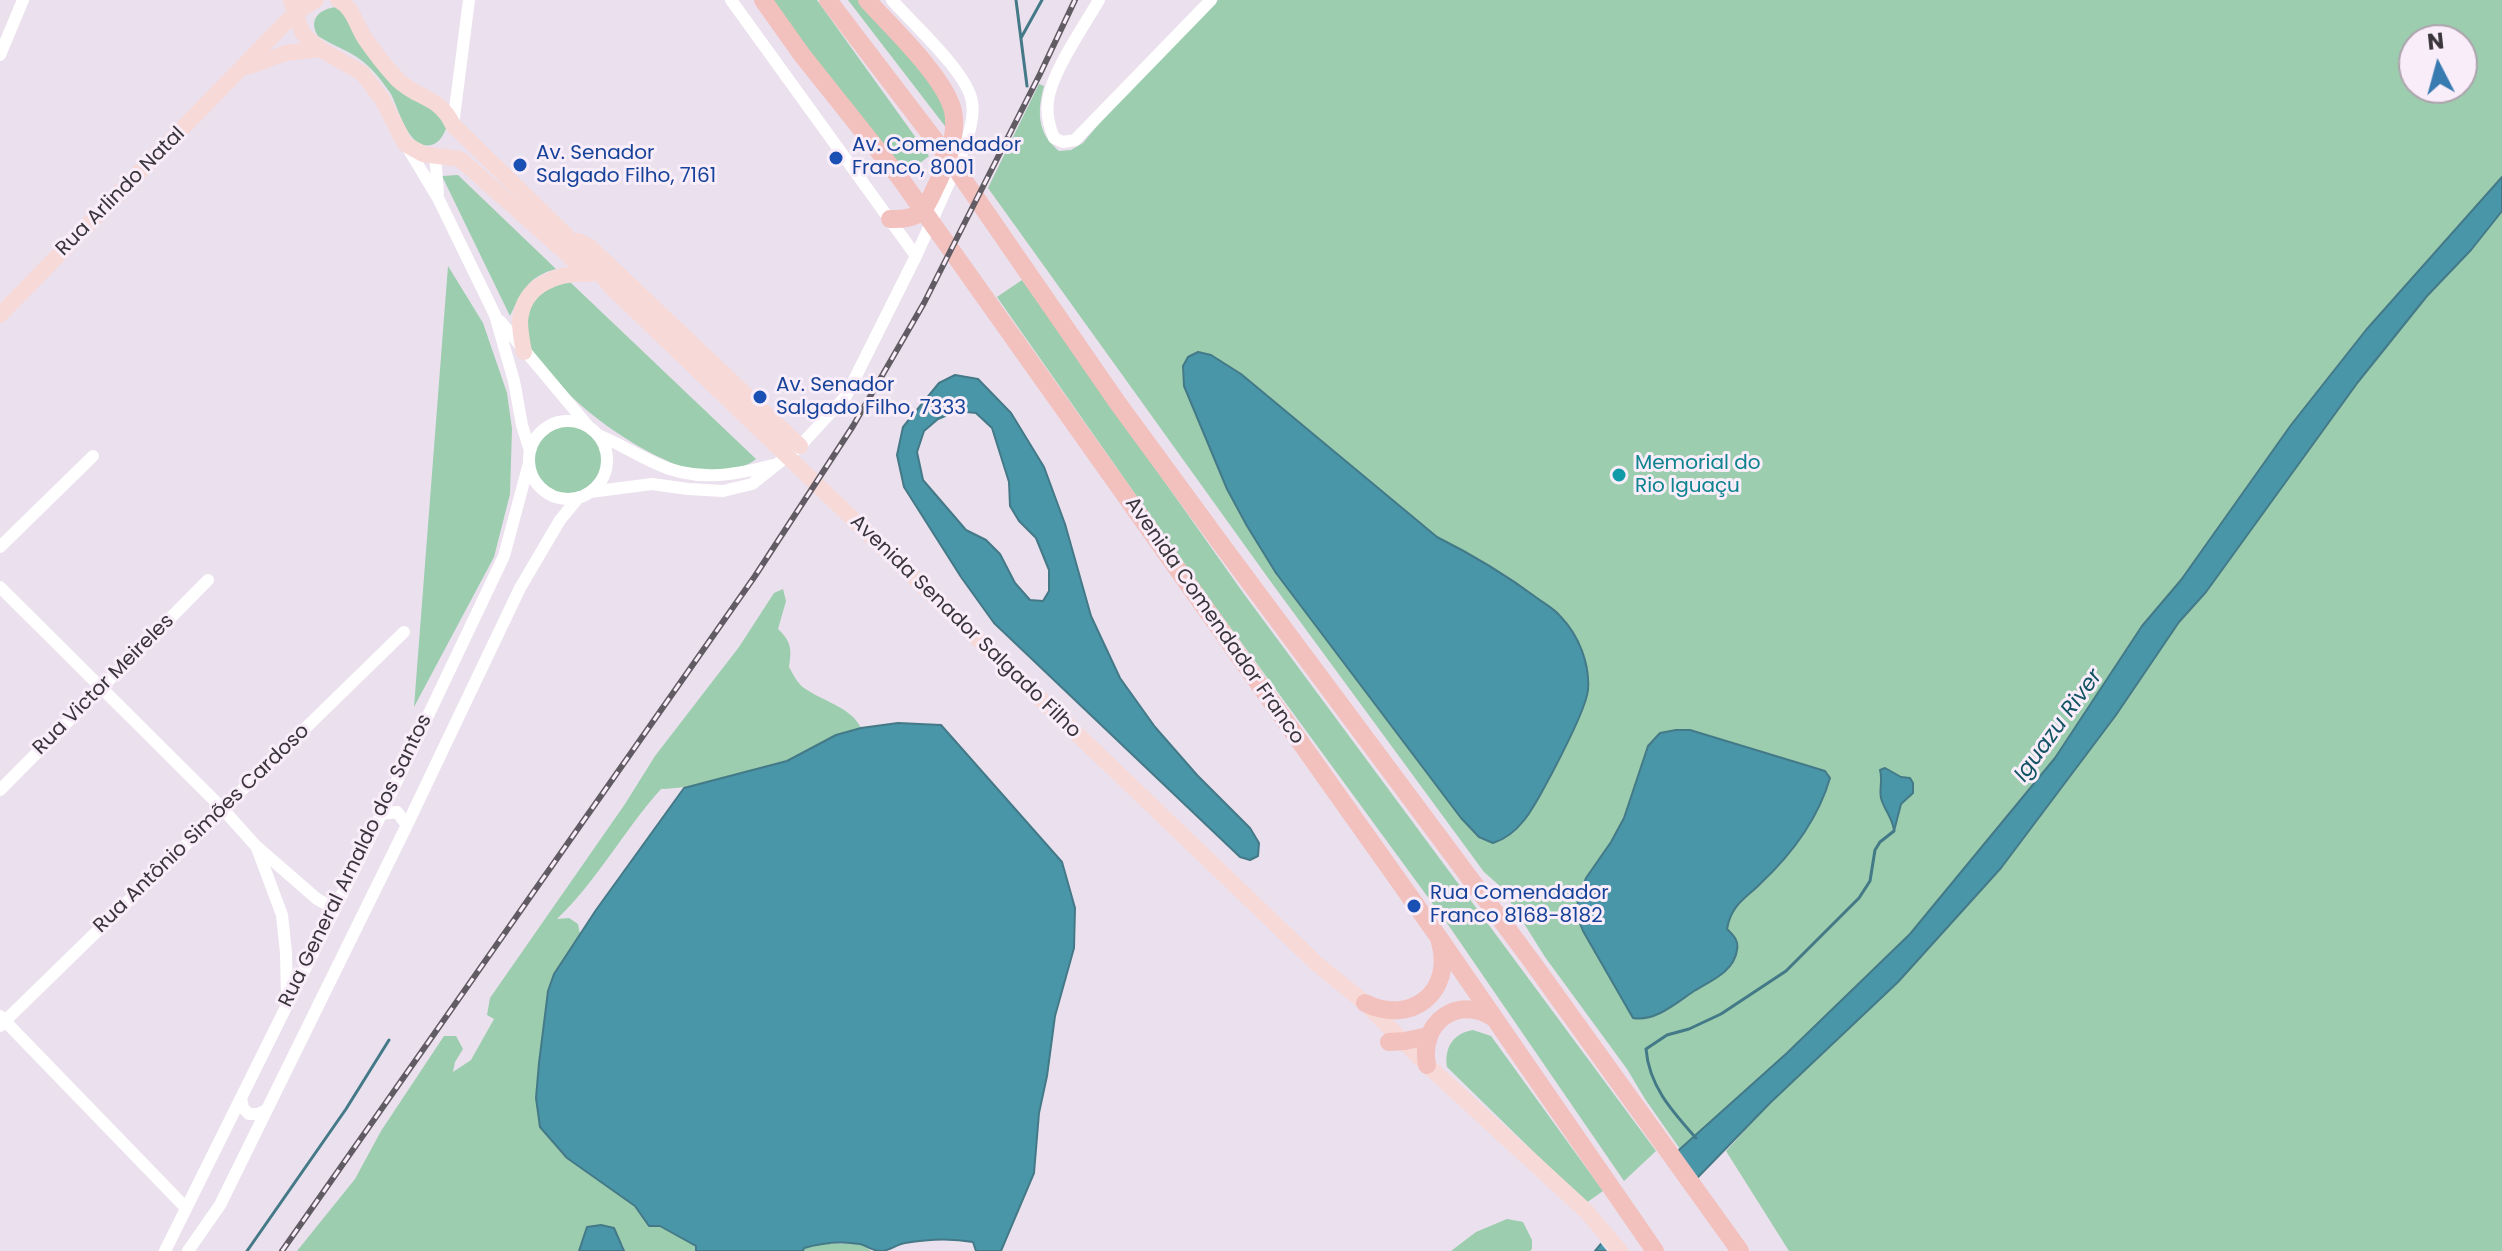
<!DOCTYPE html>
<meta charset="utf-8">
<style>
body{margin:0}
#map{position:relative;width:2502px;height:1251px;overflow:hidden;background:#ebe0ed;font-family:Poppins,sans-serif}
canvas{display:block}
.north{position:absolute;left:2398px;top:24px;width:80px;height:80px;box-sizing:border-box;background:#f9edfa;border:2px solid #aca3ad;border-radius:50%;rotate:354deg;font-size:22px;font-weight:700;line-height:32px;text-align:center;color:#39353a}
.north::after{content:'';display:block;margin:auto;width:28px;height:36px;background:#377bb1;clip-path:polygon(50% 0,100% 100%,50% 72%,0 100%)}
</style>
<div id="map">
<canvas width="2502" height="1251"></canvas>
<div class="north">N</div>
</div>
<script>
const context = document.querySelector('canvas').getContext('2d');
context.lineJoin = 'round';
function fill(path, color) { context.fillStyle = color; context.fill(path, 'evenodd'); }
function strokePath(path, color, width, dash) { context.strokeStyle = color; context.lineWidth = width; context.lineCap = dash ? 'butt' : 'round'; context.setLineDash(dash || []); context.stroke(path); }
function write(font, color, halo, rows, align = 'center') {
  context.font = font + ' Poppins,sans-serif'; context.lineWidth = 6; context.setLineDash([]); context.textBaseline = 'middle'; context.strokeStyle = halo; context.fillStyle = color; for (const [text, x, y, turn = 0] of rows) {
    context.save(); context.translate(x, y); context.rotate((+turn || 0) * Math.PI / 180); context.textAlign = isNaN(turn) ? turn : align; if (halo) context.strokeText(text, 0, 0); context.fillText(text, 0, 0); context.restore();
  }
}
fill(new Path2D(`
 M770,0H817L929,156L906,174Z
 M848,0H860L949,104L948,130Z
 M1218,0H2502V177L2366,330L2291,425L2181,580L2142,626L2055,758L1910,934L1787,1053L1680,1149L1645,1099L1627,1069L1545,957L1501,887L1484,872L1271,582L988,188L1039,84L1044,86C1037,112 1037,133 1059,151L1071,150L1083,143L1111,109ZM2414,40H2462V88H2414Z
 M336,7L343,10L447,126C444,134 440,143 431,145C408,150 399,109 391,94C384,84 376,73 367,65C354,52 333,46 318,36C308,20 319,9 336,7Z
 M458,175L556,269C528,276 522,292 510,316L442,176Z
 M2502,211V1251H1789L1726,1151L1770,1103L1898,982L2001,868L2116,715L2179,622L2206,592L2358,382L2427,296L2471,250Z
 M448,266L483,323L507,393L512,429L510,494L494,557L414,707Z
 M1022,280L1244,594L1656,1151L1624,1181L1449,926L1192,575L997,297Z
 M570,282L756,459C739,474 700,474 679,466C630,446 579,410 546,369C541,363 534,356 531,349C516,315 535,288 570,282Z
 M534 460a34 34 0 1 1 68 0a34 34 0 1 1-68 0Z
 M783,589L786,601L778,629C791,641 792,649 789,667C793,674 797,683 804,688C822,701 851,707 861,728C833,736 814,750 788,761C756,774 696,788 661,789C624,830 597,881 557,919L569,918L578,924L580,934L554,974L539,1063L536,1098L540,1127L566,1158L635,1206L649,1226H659L696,1246V1251H624L623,1245L587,1227L579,1251H297L355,1179L381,1131L444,1036H456L463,1049L455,1062L453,1072L471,1060L494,1019L487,1015L490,998L625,804L655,756L739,647L774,593Z
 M1473,1030L1491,1036L1603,1191L1586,1203L1447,1067C1444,1047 1454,1033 1473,1030Z
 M1507,1219L1523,1222L1532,1240V1249L1530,1251H1451L1476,1232Z
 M819,1244H862L871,1251H803L804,1248Z`), '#9bcdae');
const water = new Path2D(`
 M2502,177V211L2471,250L2427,296L2358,382L2206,592L2179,622L2116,715L2001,868L1898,982L1770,1103L1669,1207L1633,1251H1595L1680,1149L1787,1053L1910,934L2055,758L2142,626L2181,580L2291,425L2366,330Z
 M1198,352L1211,355L1241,374L1437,537C1471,554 1506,575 1537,598C1545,604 1555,609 1561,617C1579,636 1590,664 1588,690C1586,709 1561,756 1551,775C1537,800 1523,834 1493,843L1479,837L1461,818L1276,573L1247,526L1227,489L1184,386L1183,366L1188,357Z
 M955,375L978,379L1011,413L1044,467L1065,524L1091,616L1120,678L1155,727L1197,775L1250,828L1259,843L1258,856L1250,860L1240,857L994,623L961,577L904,487L897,455L903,427L939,383ZM957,411L976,413L992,428L1009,482L1010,506L1019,521L1036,538L1049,570V591L1043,601L1030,600L1015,583L1000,554L986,540L966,530L923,480L917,452L924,431L938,419Z
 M898,723L941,725L1062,862L1075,908L1074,948L1055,1016L1047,1076L1039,1113L1034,1173L1001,1251H976L973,1242C951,1238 928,1239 905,1243C897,1244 891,1250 882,1251C870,1251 869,1246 860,1244C842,1241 821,1243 804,1248L803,1251H696V1246L660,1226H649L635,1206L567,1158L540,1127L536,1098L539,1063L548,991L554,974L596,910L684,788L787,761L836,735L861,728Z
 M1676,730H1690L1825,771L1830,778C1818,819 1791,855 1760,884C1745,899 1731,905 1727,929C1733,935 1739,940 1737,950C1734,972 1710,981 1694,991C1676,1003 1655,1022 1633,1018L1583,931L1577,916L1578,898L1586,878L1611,842L1624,818L1648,746L1660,733Z
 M1885,768L1901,777L1910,778L1913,783V793L1901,804L1894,831C1893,818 1884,810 1881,798C1879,789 1883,780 1880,770Z
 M601,1225L614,1228L624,1251H579L587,1227Z`);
fill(water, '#4996a9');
strokePath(water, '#447988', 2);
fill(new Path2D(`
 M1670,1155L1694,1188L1672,1210L1639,1251H1607L1599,1241Z`), '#ebe0ed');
strokePath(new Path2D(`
 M1016,0L1027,86
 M1021,38L1042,0
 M1696,1138C1672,1111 1649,1086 1646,1049L1667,1035L1689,1029L1721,1014L1786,971L1859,898L1870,881L1875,850L1880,842L1894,831
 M247,1251L346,1109L389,1040`), '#447988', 3);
strokePath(new Path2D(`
 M731,0L916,256
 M1099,0C1084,26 1051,73 1048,101C1046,114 1049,126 1054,138L1063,142L1075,140L1211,0
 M0,55L23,0
 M453,125L469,0
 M406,145L439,200L495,315L514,381L522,425L530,451
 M435,155L438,193
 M500,321L588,426
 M529 460a39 39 0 1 1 78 0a39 39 0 1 1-78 0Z
 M598,435C618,443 635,454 655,463C694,482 732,476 773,465
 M590,492L652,484L688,489L723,491L752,484L800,446L846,396L916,256L961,156C967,141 975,118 972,102C968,73 912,23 892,0
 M0,547L93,456
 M0,587L222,808L255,845L317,899L335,909
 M0,790L208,580
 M381,814L397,812L407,825
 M257,848L282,915L286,953L287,997
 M0,1016L186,1208
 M0,1026L404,632
 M241,1098L243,1108L249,1114H258L266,1110
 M165,1251L366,846L504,556L529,463
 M188,1251L220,1205L407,825L520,588L560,520L579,497`), '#fff', 12);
strokePath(new Path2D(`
 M291,0L302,32L308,39L320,49L362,73L382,99L405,144L423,154L460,159L584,269
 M338,0C355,9 356,26 366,40C375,53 386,67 397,79C418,100 439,95 453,125L565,234L614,290L1317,964L1365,1003L1427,1065L1586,1211L1620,1251
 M247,67L286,53L320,49
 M578,241L590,247L800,446
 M0,315L295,13L316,0
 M524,352C522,342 520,332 520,321C523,284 558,272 590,274`), '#f7dad7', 16);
strokePath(new Path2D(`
 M763,0L802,55L900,178L1435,932L1655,1251
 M828,0L950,160L1117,402L1224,548L1530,959L1740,1251
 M867,0C891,27 945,77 953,111C958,136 946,166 935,188C924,213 918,220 890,219
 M1365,1003C1411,1026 1454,992 1440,942
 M1389,1042L1405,1041L1428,1036
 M1427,1065C1419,1023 1457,994 1494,1018`), '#f2c1bd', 18);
const rail = new Path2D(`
 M282,1251L755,576L853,426L924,303L1040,74L1075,0`);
strokePath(rail, '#615c63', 6);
strokePath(rail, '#f9edfa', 3, [9]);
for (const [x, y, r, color] of [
 [836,158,8,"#1a4fb4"],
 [520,165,8,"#1a4fb4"],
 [760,397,8,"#1a4fb4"],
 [1619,475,8,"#0f9aa8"],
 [1414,906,8,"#1a4fb4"]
]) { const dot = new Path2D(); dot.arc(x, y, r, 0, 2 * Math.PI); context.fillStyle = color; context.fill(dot); strokePath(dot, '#f9edfa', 3); }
write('20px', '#164399', '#f9edfa', [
 ["Av. Comendador",852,146],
 ["Franco, 8001",852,169],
 ["Av. Senador",536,154],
 ["Salgado Filho, 7161",536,177],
 ["Av. Senador",776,386],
 ["Salgado Filho, 7333",776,409],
 ["Rua Comendador",1430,894],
 ["Franco 8168-8182",1430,917]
], 'left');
write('20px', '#39353a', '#f9edfa', [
 ["Rua Arlindo Natal",121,192,-45],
 ["Avenida Comendador Franco",1214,621,55],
 ["Avenida Senador Salgado Filho",965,627,44],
 ["Rua Victor Meireles",104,685,-45],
 ["Rua Antônio Simões Cardoso",202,829,-44],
 ["Rua General Arnaldo dos Santos",356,861,-64]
]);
write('20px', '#0d838f', '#f9edfa', [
 ["Memorial do",1635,464],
 ["Rio Iguaçu",1635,487]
], 'left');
write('italic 22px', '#125463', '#f9edfa', [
 ["Iguazu River",2059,726,-54]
]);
</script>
